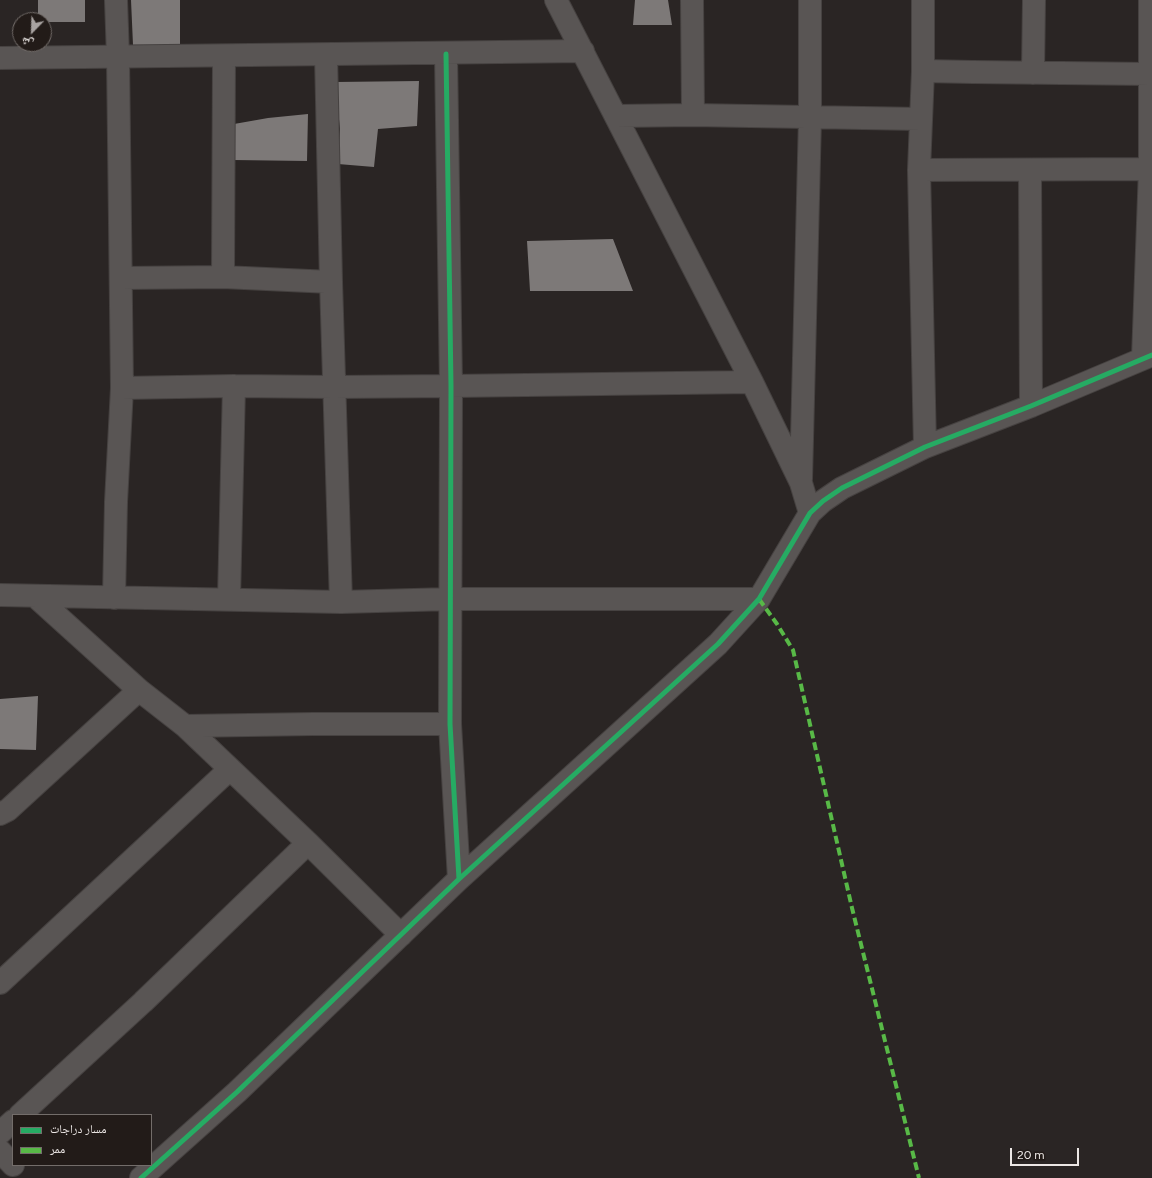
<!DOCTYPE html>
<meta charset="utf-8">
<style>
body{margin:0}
#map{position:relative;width:1152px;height:1178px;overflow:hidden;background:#2a2524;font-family:Figtree,"Noto Naskh Arabic",sans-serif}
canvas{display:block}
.legend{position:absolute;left:12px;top:1114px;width:140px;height:52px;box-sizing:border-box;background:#221b18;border:1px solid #736d6a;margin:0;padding:5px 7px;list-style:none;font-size:12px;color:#ece7e5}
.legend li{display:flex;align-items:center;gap:8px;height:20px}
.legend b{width:20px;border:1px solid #736d6a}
.north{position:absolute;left:12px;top:12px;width:40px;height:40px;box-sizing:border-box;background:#221b18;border:1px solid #736d6a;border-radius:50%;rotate:203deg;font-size:11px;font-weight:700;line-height:16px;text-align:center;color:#ece7e5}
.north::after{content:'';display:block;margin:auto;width:14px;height:18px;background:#a8a3a1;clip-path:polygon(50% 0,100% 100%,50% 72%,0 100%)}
.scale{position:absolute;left:1010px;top:1148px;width:69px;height:18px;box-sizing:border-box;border:2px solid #ece7e5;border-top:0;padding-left:5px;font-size:12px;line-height:14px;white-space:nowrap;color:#ece7e5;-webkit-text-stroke:3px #221b18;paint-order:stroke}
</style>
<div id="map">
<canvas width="1152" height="1178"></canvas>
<ul class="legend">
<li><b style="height:5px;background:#26ab63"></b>مسار دراجات</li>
<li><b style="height:5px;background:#58b947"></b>ممر</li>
</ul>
<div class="north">ش</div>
<div class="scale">20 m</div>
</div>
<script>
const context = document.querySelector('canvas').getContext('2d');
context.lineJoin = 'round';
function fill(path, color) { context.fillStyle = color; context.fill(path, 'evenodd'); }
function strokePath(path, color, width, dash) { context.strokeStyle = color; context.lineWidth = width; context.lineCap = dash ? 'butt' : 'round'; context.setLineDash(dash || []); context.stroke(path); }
fill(new Path2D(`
 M38,0H85V22H44V20H38Z
 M131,0H180V45H133Z
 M635,0H668L672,25H633Z
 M419,81L417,126L378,129L374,167L338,164L340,129L335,82Z
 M308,114L307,161L233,160L234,124L268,118Z
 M613,239L633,291H530L527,241Z
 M38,696L36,750L0,749V699Z`), '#7d7978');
const street = new Path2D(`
 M556,0L752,382L801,483L810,513
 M692,0L693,115
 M923,0V71L919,170L925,447
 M446,54L451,386L450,724L459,879
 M326,55L331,282L341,602
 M0,58L583,51
 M923,71L973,72L1150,74
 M1033,73L1034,0
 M616,116L693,115L920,119
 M919,170L1150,169
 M1030,170L1031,406
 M223,277L224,56
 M121,278L223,277L331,282
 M1143,358L1150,169V0
 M122,388L234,386L334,387L451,386L752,382
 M801,479L810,118V0
 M0,595L341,602L450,599H759
 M35,596L139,690L185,726L308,843L401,935
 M114,598L116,502L122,388L118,57L116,0
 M229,599L234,386
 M185,726L313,724H450
 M0,814L8,810L139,690
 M0,983L230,769
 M20,1115L143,1002L308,843
 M0,1133L13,1121
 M0,1151L13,1165
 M141,1178L237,1092L459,879L718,644L759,599L810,513L823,501L842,488L925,447L1031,406L1152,355`);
strokePath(street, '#464241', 24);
strokePath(street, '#595554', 22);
strokePath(new Path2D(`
 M759,599L777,624L793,650L852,908L919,1178`), '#58b947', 4, [8, 4]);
strokePath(new Path2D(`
 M446,54L451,386L450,724L459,879
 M141,1178L237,1092L459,879L718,644L759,599L810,513L823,501L842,488L925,447L1031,406L1152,355`), '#26ab63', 5);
</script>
